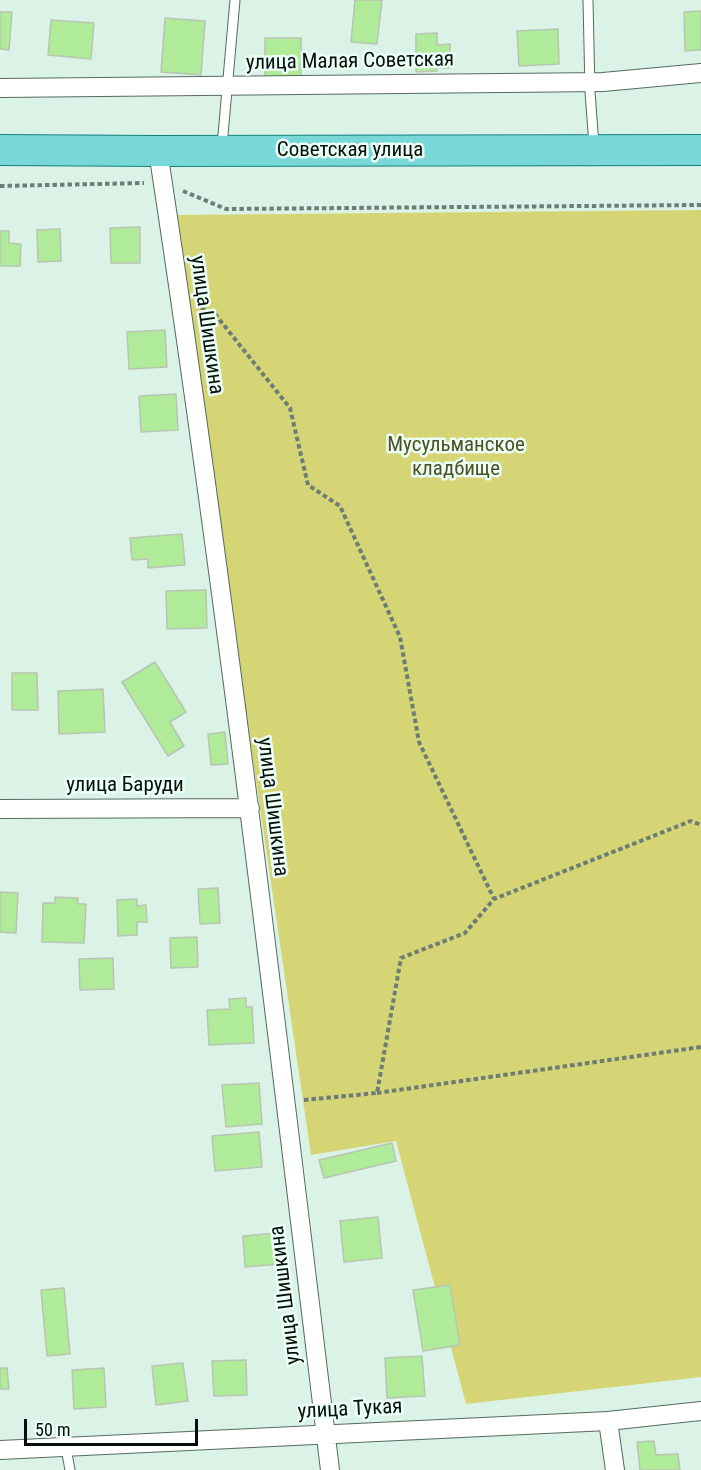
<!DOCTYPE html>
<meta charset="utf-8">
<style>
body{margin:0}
#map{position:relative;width:701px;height:1470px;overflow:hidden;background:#dbf3e7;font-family:"Roboto Condensed",sans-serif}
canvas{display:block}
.scale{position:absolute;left:24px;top:1419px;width:174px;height:27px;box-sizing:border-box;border:3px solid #060e0a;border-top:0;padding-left:8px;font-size:18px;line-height:21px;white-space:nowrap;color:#060e0a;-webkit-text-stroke:4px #ecfff6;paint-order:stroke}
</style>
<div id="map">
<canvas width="701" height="1470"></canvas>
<div class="scale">50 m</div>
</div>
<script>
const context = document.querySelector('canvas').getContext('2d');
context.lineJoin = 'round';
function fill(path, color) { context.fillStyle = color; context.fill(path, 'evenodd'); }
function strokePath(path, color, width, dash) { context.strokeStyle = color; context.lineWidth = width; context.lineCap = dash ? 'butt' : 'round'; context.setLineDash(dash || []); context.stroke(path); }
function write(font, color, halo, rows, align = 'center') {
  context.font = font + ' "Roboto Condensed",sans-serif'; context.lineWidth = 5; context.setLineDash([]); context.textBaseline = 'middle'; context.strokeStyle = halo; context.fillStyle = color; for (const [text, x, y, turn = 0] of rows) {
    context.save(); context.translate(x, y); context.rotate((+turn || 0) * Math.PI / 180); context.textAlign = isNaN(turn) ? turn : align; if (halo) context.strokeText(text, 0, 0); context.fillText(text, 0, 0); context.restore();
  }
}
fill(new Path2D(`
 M701,210V1377L466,1404L396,1141L311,1155L173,215Z`), '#d5d576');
const building = new Path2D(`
 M355,0H382L377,44L351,42Z
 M701,11V50L685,51L684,12Z
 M0,12H12L9,50L0,49Z
 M165,18L205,21L201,75L161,72Z
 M51,20L94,23L91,59L48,55Z
 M558,29L559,64L519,66L517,31Z
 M437,33V45L450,44V68H437V71L416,72V34Z
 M265,38H301V79L265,78Z
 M140,227V263H111L110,228Z
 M60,229L61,261L38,262L37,230Z
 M0,231H9V243L21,244L20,266H0Z
 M165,330L167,367L129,369L127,332Z
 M176,394L178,430L141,432L139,396Z
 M182,534L185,565L148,568V559L132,560L130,538Z
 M206,590L207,628L167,629L166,591Z
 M155,662L186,712L170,722L184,746L168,756L122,682Z
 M12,673H37L38,710H12Z
 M103,689L105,732L59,734L58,691Z
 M225,732L228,764L211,765L208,734Z
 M218,888L220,923L200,924L198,889Z
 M0,892L18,893L16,933L0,932Z
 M55,897L78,898V904H86L84,943L42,942L43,903H55Z
 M137,899V906L146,905L147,922H137V935L118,936L117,900Z
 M197,937L198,967L171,968L170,938Z
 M113,958L114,989L80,990L79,959Z
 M246,998V1007H252L254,1043L209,1045L207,1010L230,1009L229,999Z
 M259,1083L262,1124L226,1127L222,1085Z
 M259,1132L262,1167L215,1171L212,1136Z
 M392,1143L396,1161L324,1178L319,1160Z
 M378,1217L382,1258L344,1262L340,1221Z
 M277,1233L280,1264L245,1267L243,1236Z
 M450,1285L460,1345L423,1351L413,1290Z
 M64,1288L70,1354L47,1356L41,1290Z
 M422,1356L425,1396L387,1398L385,1358Z
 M246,1360L247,1395L214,1396L212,1361Z
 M183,1363L188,1401L156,1405L152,1366Z
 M0,1368H7L9,1389H0Z
 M104,1368L106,1407L74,1409L72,1370Z
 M654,1441L656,1455L678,1454L680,1470H640L637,1442Z`);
fill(building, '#b0eb99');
strokePath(building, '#b8c5b3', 1.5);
const service = new Path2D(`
 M588,0L590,92L594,145
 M222,146L235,0
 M66,1448L70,1470`);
const minor = new Path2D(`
 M0,88L603,82L701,73
 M158,151C225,590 277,1030 330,1470
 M0,809L250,808
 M608,1421L615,1470
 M0,1450L608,1421L701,1411`);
const primary = new Path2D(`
 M0,150L158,151L701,150`);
strokePath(service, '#556a60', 11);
strokePath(minor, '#556a60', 20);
strokePath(primary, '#14807e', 32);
strokePath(new Path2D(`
 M0,186L144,183
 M183,191L226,209L701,205
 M201,308L215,314L290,408L308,485L340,506L400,637L419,742L494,899
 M377,1093L701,1047
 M304,1100L377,1093L401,958L465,933L494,899L691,821L701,825`), '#6d7d75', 4, [4.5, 3]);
strokePath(service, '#fff', 9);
strokePath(minor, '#fff', 18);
strokePath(primary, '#77d8d7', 30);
write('21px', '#060e0a', '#ecfff6', [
 ["улица Малая Советская",350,62,-1],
 ["Советская улица",350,151],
 ["улица Шишкина",206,325,82],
 ["улица Баруди",125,786],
 ["улица Шишкина",272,807,83],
 ["улица Шишкина",286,1295,-97],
 ["улица Тукая",350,1410,-3]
]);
write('21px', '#4f4f25', '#ecfff6', [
 ["Мусульманское",456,446],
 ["кладбище",456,470]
]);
</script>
